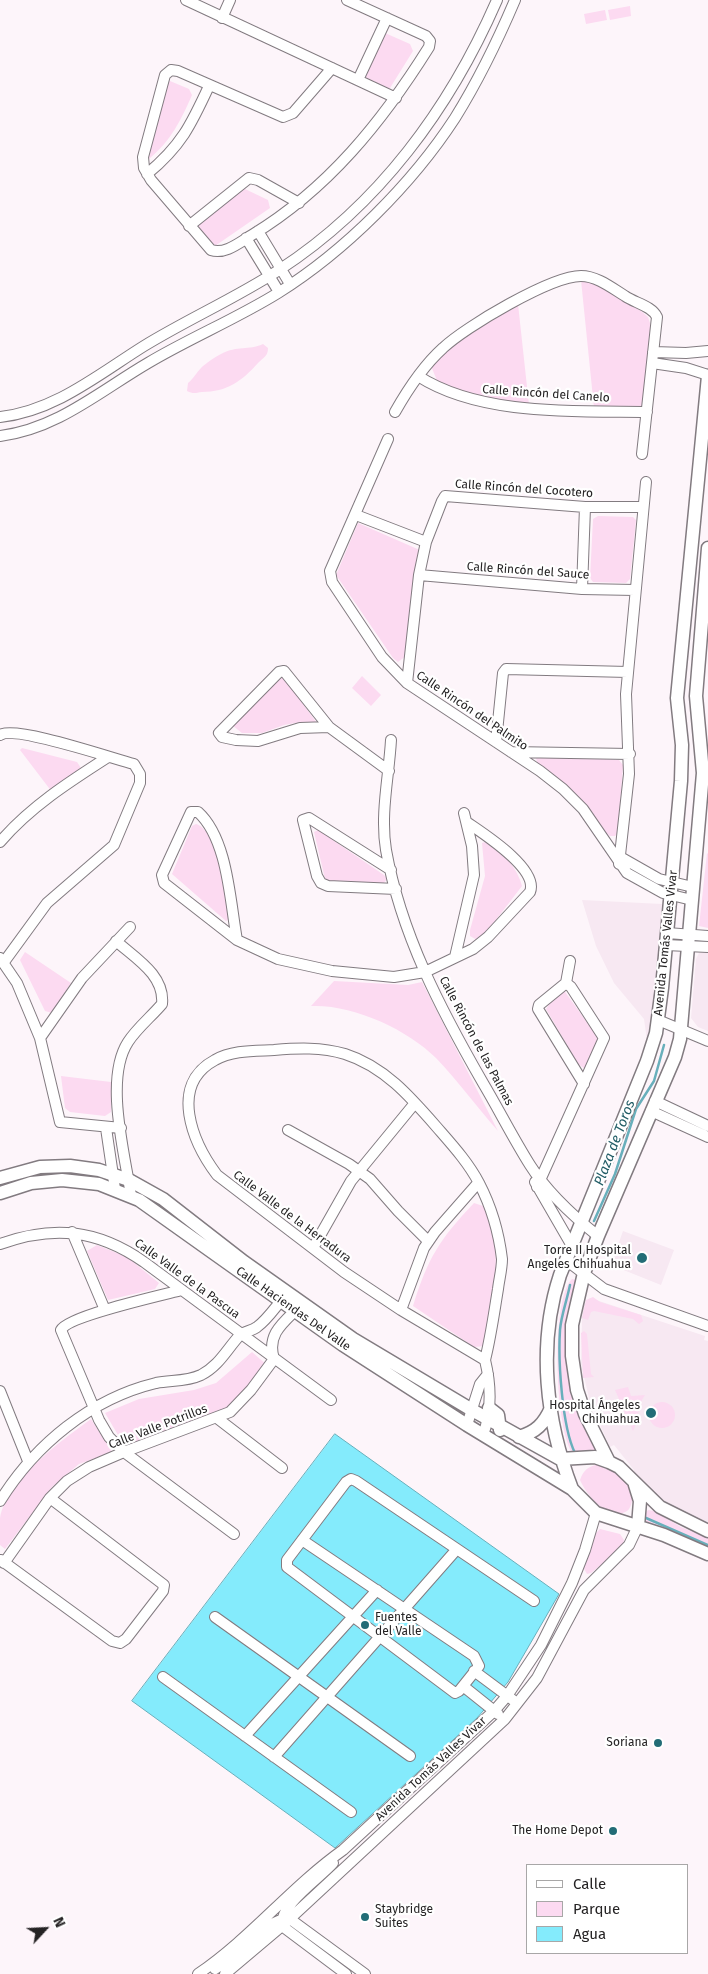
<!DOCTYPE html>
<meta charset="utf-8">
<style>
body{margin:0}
#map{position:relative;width:708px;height:1974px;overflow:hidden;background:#fdf5fa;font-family:"Fira Sans",sans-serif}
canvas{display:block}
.legend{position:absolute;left:526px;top:1864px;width:162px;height:90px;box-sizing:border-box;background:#fff;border:1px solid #a8a7a7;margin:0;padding:6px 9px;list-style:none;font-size:15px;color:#252324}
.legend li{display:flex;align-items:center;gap:10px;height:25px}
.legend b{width:25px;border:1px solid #a8a7a7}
.north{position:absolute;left:20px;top:1904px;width:50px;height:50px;-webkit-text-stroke:4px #fff;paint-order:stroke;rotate:65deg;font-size:14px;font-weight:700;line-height:20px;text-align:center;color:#252324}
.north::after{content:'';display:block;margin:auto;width:18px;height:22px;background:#252324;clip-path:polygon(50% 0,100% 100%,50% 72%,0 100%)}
</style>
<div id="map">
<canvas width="708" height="1974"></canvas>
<ul class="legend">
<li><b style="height:6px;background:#fff"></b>Calle</li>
<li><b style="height:14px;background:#fcdaf1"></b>Parque</li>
<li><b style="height:14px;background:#84ebfc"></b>Agua</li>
</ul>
<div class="north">N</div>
</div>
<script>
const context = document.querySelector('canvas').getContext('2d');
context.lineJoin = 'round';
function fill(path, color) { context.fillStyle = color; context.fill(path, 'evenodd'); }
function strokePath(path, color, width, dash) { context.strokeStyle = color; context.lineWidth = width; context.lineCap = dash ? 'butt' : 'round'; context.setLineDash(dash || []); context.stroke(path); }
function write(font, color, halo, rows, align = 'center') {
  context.font = font + ' "Fira Sans",sans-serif'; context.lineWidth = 4.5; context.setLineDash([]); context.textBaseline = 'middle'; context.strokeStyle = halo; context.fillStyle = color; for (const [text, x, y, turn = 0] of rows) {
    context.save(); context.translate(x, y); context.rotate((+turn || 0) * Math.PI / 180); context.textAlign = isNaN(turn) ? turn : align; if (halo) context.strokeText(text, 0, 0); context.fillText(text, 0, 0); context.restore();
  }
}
fill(new Path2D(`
 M582,900L662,904L651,1033L647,1040L644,1019L614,983L596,946Z
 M699,953H708V1031L698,1027L691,1018L696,959Z
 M623,1231L674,1250L661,1285L611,1265Z
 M590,1298L705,1336L704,1340L708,1341V1523L688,1515L652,1493L632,1475L634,1470L614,1445L610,1447L590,1402L581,1364L582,1318L584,1305Z`), '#f7e8f2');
fill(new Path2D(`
 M630,6L631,16L610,20L608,10Z
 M605,10L607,20L586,24L584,14Z
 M385,33L410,44L413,51L390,88L385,91L364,82L362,76Z
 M170,81L189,89L192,95C181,120 171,141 149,159L146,156L164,84Z
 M239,189H245L268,200L270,208L215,246L209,245L196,230L197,225Z
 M581,280L595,283L641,311L648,317L652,329L644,406L636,409L594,408Z
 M518,304L529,405H501L438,383L431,366L450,344Z
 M263,344L268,348C268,356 264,357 258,363C242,381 227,392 202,392C195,393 193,394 187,391L188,383C194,378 196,373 201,368C206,363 215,357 221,354C238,345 248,351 263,344Z
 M598,516L633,517L636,520L630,579L626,583L593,582L590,578L593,519Z
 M358,523L422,551L406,656L398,662L393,658L336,575Z
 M362,676L381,695L371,706L352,688Z
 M283,677L317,723L301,722L284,725L262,733H242L228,722Z
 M22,748L77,762L81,768L52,792L20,750Z
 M539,754L619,760L623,765L618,833L615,836H610L606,833C586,805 566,781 537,763L536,757Z
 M196,824C218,830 226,897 230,918L226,921L172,874L192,826Z
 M318,830L384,875L387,879L384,883L333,884L325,879L314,832Z
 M485,842C501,848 518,869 522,886L482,938L477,940L470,936V930L485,876L482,843Z
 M707,853L708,854V928L699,926Z
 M25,952L71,983L52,1013L45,1011L20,960Z
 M334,981L408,985L422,982L498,1131C477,1107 458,1081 436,1058C407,1029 352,1004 311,1006Z
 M563,989L599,1039L585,1069L578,1064L546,1009L558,991Z
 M61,1076L111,1082V1112L105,1116L70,1112L65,1108Z
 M474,1203L486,1207C503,1253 495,1300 485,1346L474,1347L413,1306C428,1258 439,1240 474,1203Z
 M97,1245L127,1257L159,1283L155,1289L108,1300L87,1251Z
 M572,1279L576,1280L578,1283L570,1356L597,1448L594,1453L574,1455C555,1436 550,1299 572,1279Z
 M593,1297L600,1302L641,1315L643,1321L639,1324L633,1319L594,1311L591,1312L588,1320L582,1318L586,1300Z
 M584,1331L587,1334L591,1374L594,1377L583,1378L581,1333Z
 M252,1352L268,1366L241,1401L219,1415L130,1446L118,1435L105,1413L139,1399L194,1390L216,1383Z
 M628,1387L631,1396L645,1395C636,1407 640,1419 633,1431L615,1390Z
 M649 1415a13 13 0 1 1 26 0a13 13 0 1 1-26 0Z
 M91,1419L112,1452L79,1464L52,1487L5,1549L0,1545C0,1537 0,1526 0,1518C7,1480 62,1440 91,1419Z
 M599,1464C613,1469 637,1483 632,1501C631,1505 630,1509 627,1511C608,1523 586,1494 580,1480C584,1469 588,1467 599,1464Z
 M648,1510L654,1511L681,1527L708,1538V1548L644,1524L643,1516Z
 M600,1529L620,1534L624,1540L622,1548L591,1573L587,1574L583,1567L596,1533Z`), '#fcdaf1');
const water = new Path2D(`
 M335,1434L559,1594L508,1682L477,1718L335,1848L132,1701Z`);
fill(water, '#84ebfc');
strokePath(water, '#68afbb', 1);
strokePath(new Path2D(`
 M594,1221L615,1174L636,1109L654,1081L664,1045
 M570,1285C567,1300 561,1316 560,1330C558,1360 562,1427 575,1453
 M646,1518L708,1545`), '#68afbb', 2.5);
const minor = new Path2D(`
 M186,0L396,98
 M222,18L230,0
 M332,68L293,113L283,117L178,71L171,70L165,75L143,157L144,168L151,180L211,250C225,255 240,242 252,235C328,189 382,122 429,47L430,41L426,36L347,0
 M358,80L387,18
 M147,174C181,146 191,125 209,86
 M189,226L249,178L258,180L299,203
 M258,231L290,284
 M246,238L279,292
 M653,352L686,353L708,351
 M652,363L686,368L708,375
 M418,376C480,416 575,411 647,412
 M395,412C408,389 423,366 443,348C465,327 551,276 581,276C597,276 612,288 625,296C635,303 652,306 657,317L642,454
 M0,417C55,411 99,374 144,346C188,319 236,298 279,270C379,205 450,108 497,0
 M0,436C57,429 100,391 148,363C190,338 236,319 278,293C345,251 412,184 455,118C478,81 498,40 515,0
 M388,439L330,571L332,582L382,657L407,683L540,771L563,789L583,809L627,873L663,893L692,900
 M356,515L426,542
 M419,575L582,589L635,590
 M582,589L585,507
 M407,683L419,575L426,542L442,501L445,496L585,507H643
 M329,727L300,728L258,741L236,740L222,737L219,733L279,672L284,671L329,727L389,771
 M0,735C15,725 111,758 134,764L140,774V783L114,845L47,903L4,962
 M391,740C389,776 380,814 386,850C401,934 441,1010 483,1083C499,1110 513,1138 530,1165C547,1192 573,1216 598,1236
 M496,742L503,673L506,669L628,672
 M511,752L630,754
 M0,842C30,807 69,782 108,757
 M615,854L659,879L693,887
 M619,864L629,774L626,694L646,482
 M391,870L309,818L303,820L317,876L321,883L328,886L396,889
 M667,933L708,936
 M237,940C230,902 228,839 198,812H191L162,875L164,883L237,940L278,959L332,971L394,977L425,972L473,949L488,937L530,892C539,869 484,834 468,823
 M116,941C135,958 165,975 162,1004C151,1017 137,1028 128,1042C104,1079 125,1154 131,1196
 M666,945L708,947
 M455,957L474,875L472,846L464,813
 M0,958L17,983L40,1038L60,1122L121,1128
 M566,983L539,1005L538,1009L584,1084
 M566,983L570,961
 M658,1020L708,1041
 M40,1038L82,978L130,927
 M655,1101L708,1126
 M651,1111L708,1137
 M106,1128L115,1189
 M288,1130L349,1164L370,1179L398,1211L428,1241
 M535,1182L572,1246
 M537,1187L604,1038L571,987L566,983
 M72,1232L105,1310
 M0,1244C53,1225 97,1229 144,1262L331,1400
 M313,1248L351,1181L415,1103
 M566,1260L604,1289L708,1326
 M182,1290C163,1295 68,1316 61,1330L99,1420L109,1437L124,1452L234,1534
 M401,1310L424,1248L435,1232L478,1183
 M0,1391L28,1461
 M217,1418L282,1468
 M467,1425L480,1384L488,1374
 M483,1435C492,1411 491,1385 485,1360C491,1336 494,1313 498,1289C499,1280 502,1269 502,1259C499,1234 491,1206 479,1183C469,1164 455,1148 441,1132C413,1100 386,1067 345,1054C321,1047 298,1048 274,1050C255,1051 232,1050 215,1060C168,1085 193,1143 217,1175L344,1272L401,1310L485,1360
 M0,1501C35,1445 90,1399 156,1383C171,1380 186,1382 201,1375C219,1366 227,1349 240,1335C245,1331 252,1331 257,1327C268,1319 276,1306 285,1296
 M302,1540L474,1656L479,1666L459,1691L455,1693L287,1567V1560L346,1482L351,1479L356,1481L534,1601
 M1,1560L112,1641L120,1643L126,1639L163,1591L164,1585L50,1498
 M4,1563L50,1498L67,1481L89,1467L124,1452L230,1412L251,1390L274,1359C266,1334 284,1322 300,1306
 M215,1617L410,1756
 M474,1671L513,1700
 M163,1677L351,1812
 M463,1686L498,1714
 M245,1736L377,1590
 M274,1757L457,1549
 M333,1863C320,1878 279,1905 282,1926L346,1974
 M215,1969C235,1958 269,1916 290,1919L365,1974
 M198,1974C251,1938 291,1887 343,1850L494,1711L507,1696L541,1645L572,1583L585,1550L596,1513
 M225,1974L282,1926L505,1719L537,1678L584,1590L629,1545L638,1526`);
const major = new Path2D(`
 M708,548L696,696L703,773L680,1039L675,1057L598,1236L584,1273L572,1325V1356L577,1390L585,1414L609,1462L619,1467L660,1507L708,1531
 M0,1178L40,1167L70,1166L99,1170L129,1180L163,1199L244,1262L353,1339L472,1410L560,1459L595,1457L609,1462
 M0,1193L31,1183L62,1180L99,1184L139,1200L343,1345L467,1425L572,1489L596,1513L664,1535L708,1554
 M489,1408L498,1415L500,1430
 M519,1437C536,1432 544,1424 551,1408
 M635,1485L640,1501L638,1526
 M572,1489C546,1421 537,1345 560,1275L647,1061L656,1033L662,988L681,781L682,745L677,698L708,376`);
strokePath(minor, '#827b80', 12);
strokePath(major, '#827b80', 15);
strokePath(minor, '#fff', 10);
strokePath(major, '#fff', 12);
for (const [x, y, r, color] of [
 [642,1258,6,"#226c76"],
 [651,1413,6,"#226c76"],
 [365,1625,5,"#226c76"],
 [658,1743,5,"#226c76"],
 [613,1831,5,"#226c76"],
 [365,1917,5,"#226c76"]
]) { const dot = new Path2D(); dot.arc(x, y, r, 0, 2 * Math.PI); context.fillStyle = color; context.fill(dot); strokePath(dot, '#fff', 2); }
write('12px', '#252324', '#fff', [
 ["Calle Rincón del Canelo",546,394,4],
 ["Calle Rincón del Cocotero",524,489,4],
 ["Calle Rincón del Sauce",528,571,4],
 ["Calle Rincón del Palmito",472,711,34],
 ["Avenida Tomás Valles Vivar",666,943,-84],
 ["Calle Rincón de las Palmas",476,1041,62],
 ["Calle Valle de la Herradura",292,1217,37],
 ["Calle Valle de la Pascua",187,1279,36],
 ["Calle Haciendas Del Valle",293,1309,35],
 ["Calle Valle Potrillos",158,1427,-21],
 ["Avenida Tomás Valles Vivar",431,1769,-43]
]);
write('12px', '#252324', '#fff', [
 ["Torre II Hospital",631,1251],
 ["Angeles Chihuahua",631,1265],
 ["Hospital Ángeles",640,1406],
 ["Chihuahua",640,1420],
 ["Fuentes",375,1618,"left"],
 ["del Valle",375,1632,"left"],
 ["Soriana",648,1743],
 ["The Home Depot",603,1831],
 ["Staybridge",375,1910,"left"],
 ["Suites",375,1924,"left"]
], 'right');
write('italic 14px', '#225d66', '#fff', [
 ["Plaza de Toros",615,1143,-69]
]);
</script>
